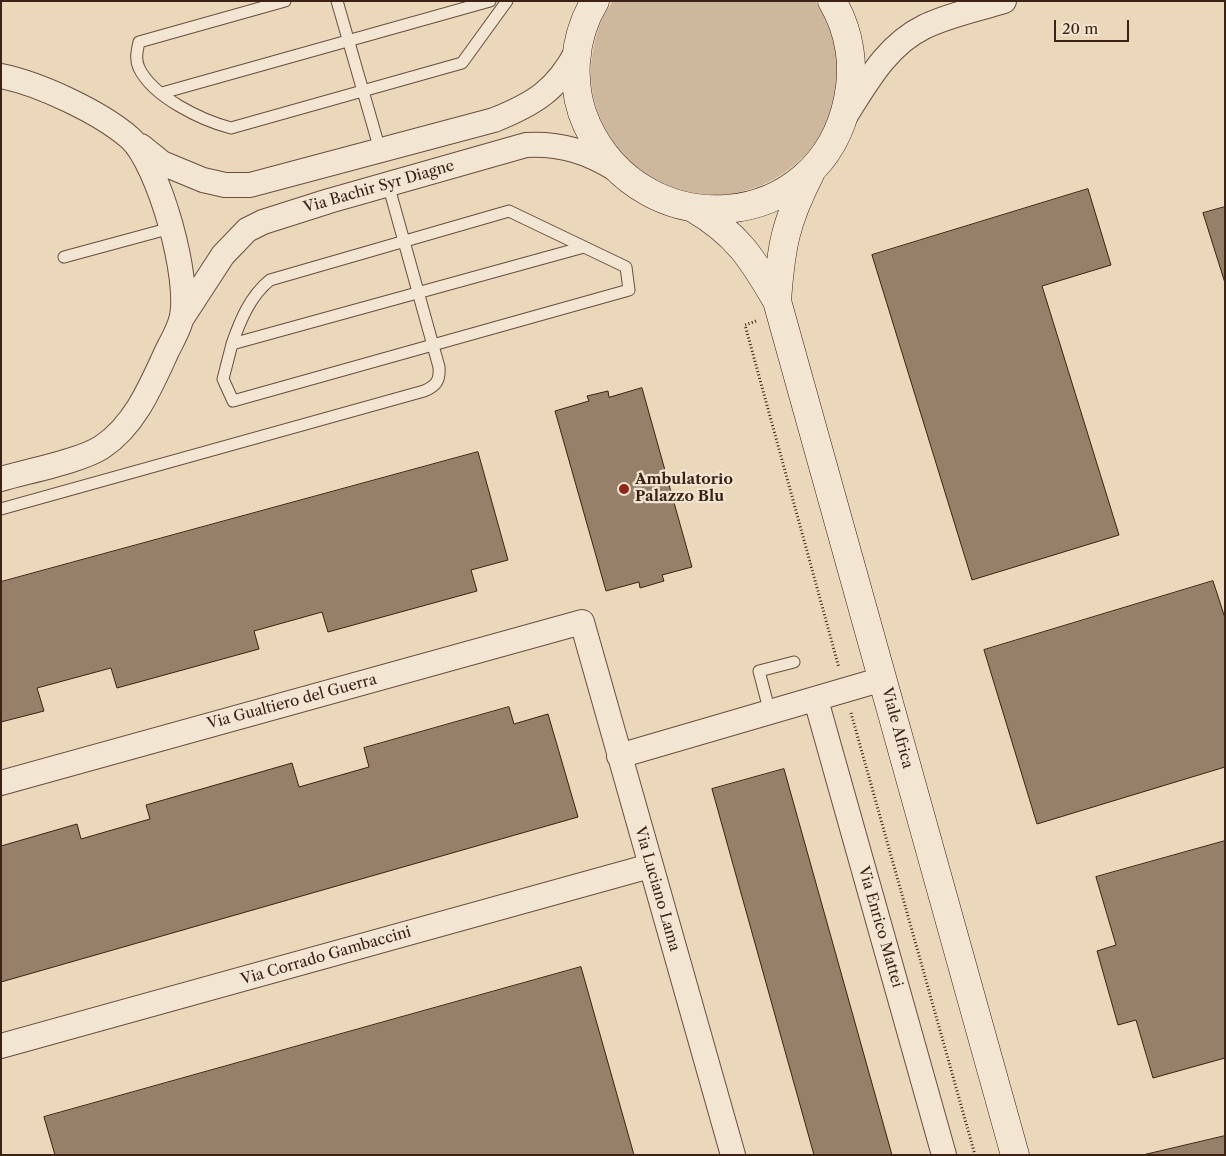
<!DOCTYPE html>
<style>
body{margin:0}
#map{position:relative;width:1226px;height:1156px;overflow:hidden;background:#ebd7ba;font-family:"Libre Caslon Text",serif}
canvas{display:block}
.frame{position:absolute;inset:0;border:2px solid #3c2114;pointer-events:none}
.scale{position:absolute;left:1054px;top:20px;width:75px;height:22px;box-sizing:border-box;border:2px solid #3c2114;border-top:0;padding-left:6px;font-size:15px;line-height:18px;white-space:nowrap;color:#3c2114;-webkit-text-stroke:4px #f2e5d2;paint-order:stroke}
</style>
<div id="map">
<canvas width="1226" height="1156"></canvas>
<div class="frame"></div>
<div class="scale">20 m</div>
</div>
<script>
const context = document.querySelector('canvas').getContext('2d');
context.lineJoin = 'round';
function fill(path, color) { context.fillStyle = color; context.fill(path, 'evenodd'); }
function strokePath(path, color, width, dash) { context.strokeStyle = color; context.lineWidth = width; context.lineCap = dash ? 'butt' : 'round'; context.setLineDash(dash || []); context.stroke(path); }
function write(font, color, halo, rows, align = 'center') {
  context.font = font + ' "Libre Caslon Text",serif'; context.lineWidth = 4.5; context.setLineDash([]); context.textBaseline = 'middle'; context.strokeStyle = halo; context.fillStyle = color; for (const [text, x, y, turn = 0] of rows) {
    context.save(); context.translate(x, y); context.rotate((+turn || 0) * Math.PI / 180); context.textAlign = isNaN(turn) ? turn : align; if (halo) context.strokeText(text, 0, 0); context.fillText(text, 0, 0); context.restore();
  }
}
fill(new Path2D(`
 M613,1H815C838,29 841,68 834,102C829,124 817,144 801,159C741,216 649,204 608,133C596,113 590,91 591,68C593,44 598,20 613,1Z`), '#cdb89e');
const building = new Path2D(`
 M1088,189L1111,265L1042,286L1119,535L972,580L872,255Z
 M1225,207V283L1203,213Z
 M642,388L692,567L662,575L664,581L640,588L639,582L606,591L555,411L589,401L587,396L608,391L609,397Z
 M478,452L508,560L471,570L477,591L328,632L322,612L254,631L259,649L117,688L111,668L37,688L44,711L1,722V582Z
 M1213,581L1225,618V767L1037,824L984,650Z
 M509,707L514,724L548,714L578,817L1,982V846L77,824L81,839L150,819L146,805L292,763L299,787L369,767L364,748Z
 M784,769L892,1155H814L712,789Z
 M1225,841V1058L1153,1078L1136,1020L1118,1025L1097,951L1116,945L1096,877Z
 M581,967L634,1155H55L44,1117Z
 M1225,1136V1155H1143Z`);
fill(building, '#97806a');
strokePath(building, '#3c2114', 1);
const lane = new Path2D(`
 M285,1L139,42C137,51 135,59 139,68C153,97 201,120 231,128L462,63L507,1
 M337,1L380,150
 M162,93L490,1
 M64,257L171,228
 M232,344L223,379L233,401L629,290L626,267L509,211L270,280C250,296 240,321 232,344L584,247
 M1,509L424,391C436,386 440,381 439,367L388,184
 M770,713L759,671L794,662`);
const street = new Path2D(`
 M1,76C40,84 100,112 130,138C159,164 192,282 181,320C178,331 172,341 167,351C151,386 135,425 102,447C81,461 28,471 1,479
 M846,115C867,82 887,45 924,27C948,15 978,9 1004,1
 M141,146L162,163L203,180L225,185H250L494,120C534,104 557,90 577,51
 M182,318L223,255L247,230L263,222L329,201L526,145C561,143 588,152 617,170
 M816,700L944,1155
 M619,756L883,679
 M1,783L582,622L733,1155
 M1,1046L650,866`);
const secondary = new Path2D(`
 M595,1C573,37 569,86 587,125C644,248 821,234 848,99C855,66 850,31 832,1
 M693,208C737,234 752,258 777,301L1015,1155
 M777,301C781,247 785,223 810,174`);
strokePath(lane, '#684e3e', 13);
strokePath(street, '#684e3e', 26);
strokePath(secondary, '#3c2114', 29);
strokePath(new Path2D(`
 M756,321L745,325L839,668
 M851,713L975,1155`), '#3c2114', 3, [1, 2.5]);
strokePath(lane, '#f2e5d2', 11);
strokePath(street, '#f2e5d2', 24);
strokePath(secondary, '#f2e5d2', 28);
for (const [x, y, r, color] of [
 [624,489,6,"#8f2418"]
]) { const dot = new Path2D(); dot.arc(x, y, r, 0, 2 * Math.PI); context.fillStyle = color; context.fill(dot); strokePath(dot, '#f2e5d2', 2); }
write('15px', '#3c2114', '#f2e5d2', [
 ["Via Bachir Syr Diagne",379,187,-16],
 ["Via Gualtiero del Guerra",292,702,-15],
 ["Viale Africa",897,728,75],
 ["Via Luciano Lama",657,889,74],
 ["Via Enrico Mattei",880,927,74],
 ["Via Corrado Gambaccini",326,956,-16]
]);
write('bold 15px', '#3c2114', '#f2e5d2', [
 ["Ambulatorio",635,480],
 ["Palazzo Blu",635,497]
], 'left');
</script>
